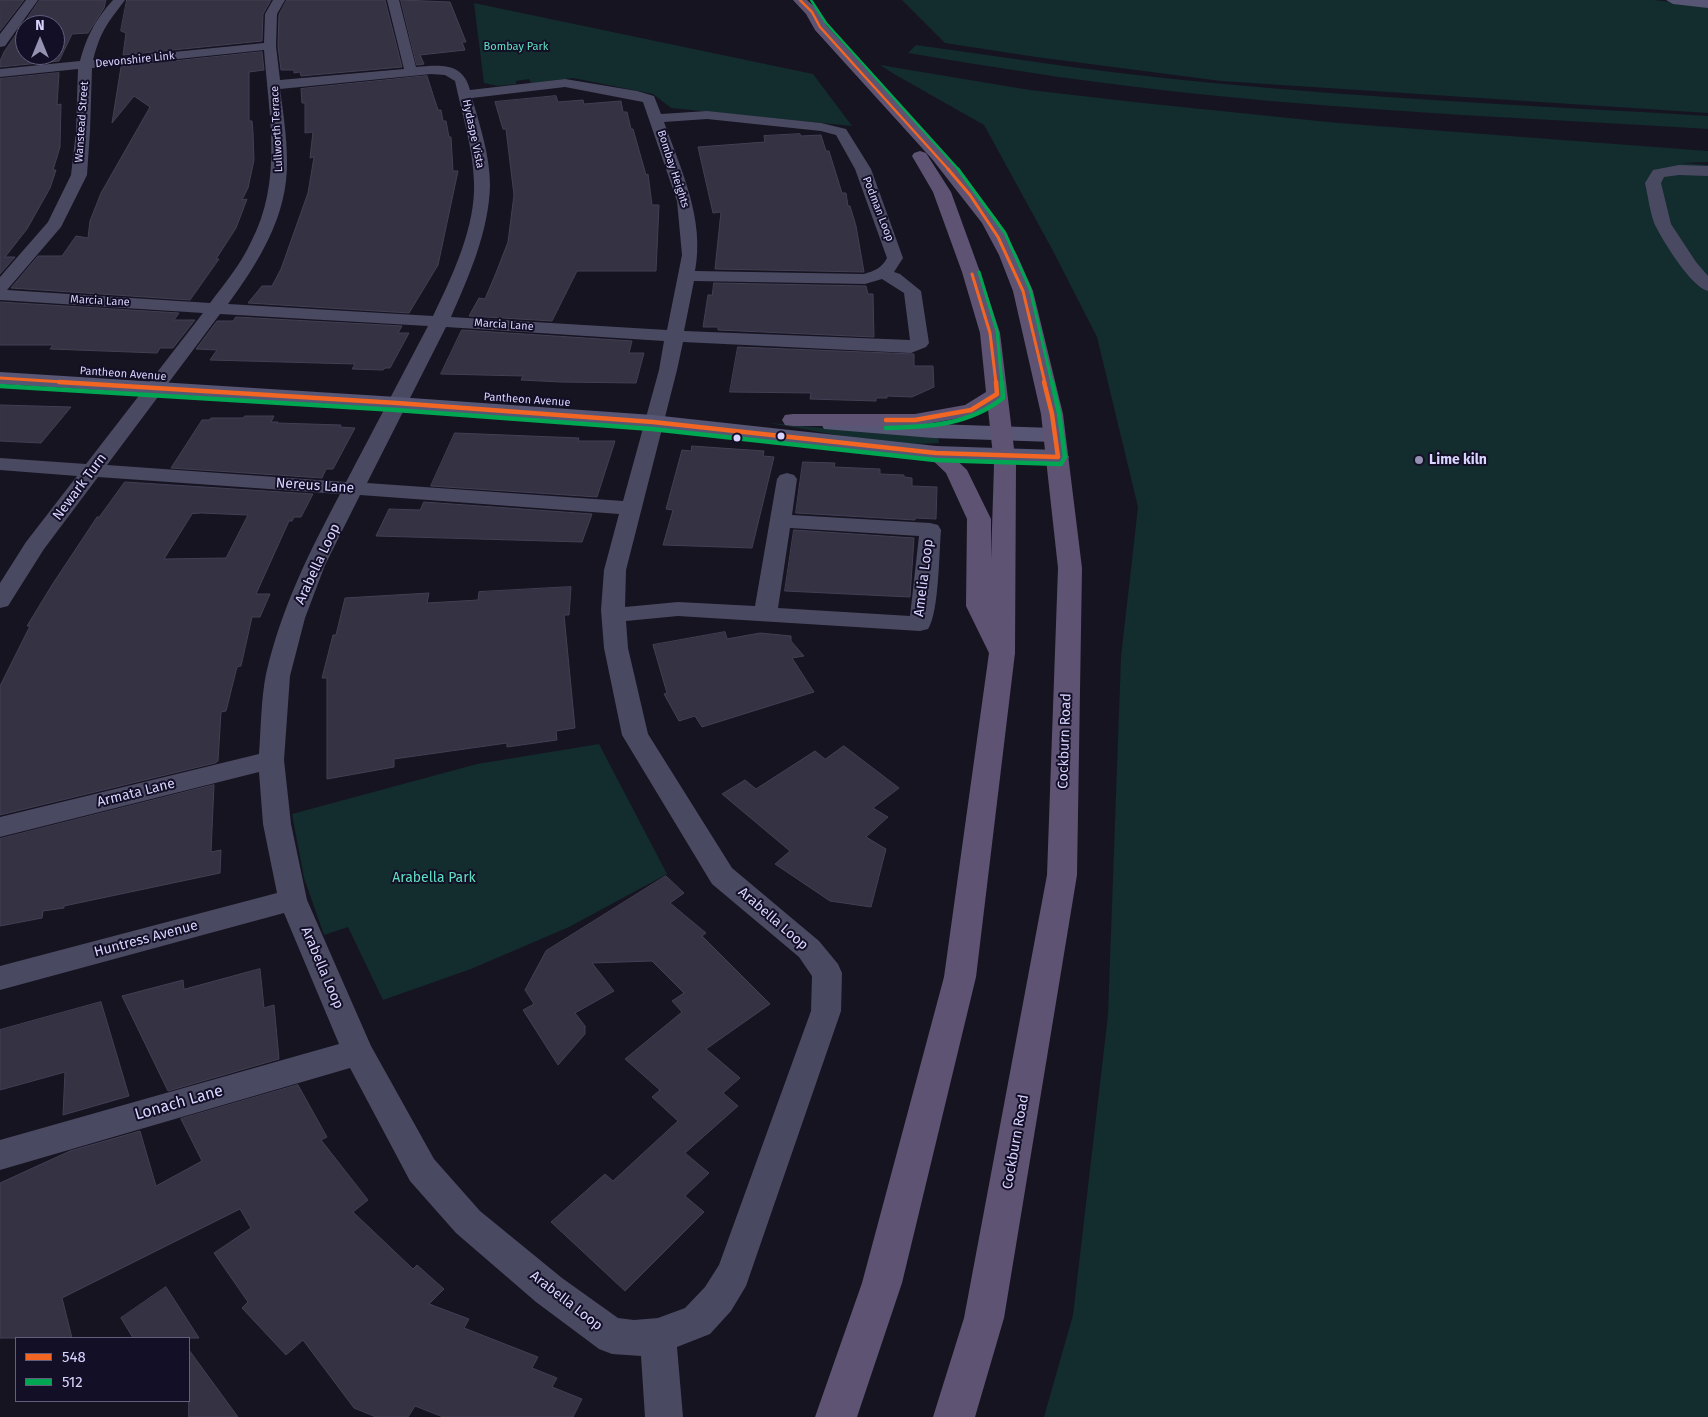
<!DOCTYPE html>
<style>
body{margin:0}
#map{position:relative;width:1708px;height:1417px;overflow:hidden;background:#161421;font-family:"Fira Sans",sans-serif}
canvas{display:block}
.legend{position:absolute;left:15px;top:1337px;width:175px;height:65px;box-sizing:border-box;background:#130f26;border:1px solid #625e7d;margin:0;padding:6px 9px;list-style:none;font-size:15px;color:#d9d4ff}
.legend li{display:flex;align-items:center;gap:10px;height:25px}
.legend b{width:25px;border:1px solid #625e7d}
.north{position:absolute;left:15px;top:15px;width:50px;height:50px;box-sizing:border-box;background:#130f26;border:1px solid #625e7d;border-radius:50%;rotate:0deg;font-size:14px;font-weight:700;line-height:20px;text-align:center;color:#d9d4ff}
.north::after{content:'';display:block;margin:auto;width:18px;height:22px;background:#9591b1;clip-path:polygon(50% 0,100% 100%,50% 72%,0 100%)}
</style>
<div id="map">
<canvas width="1708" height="1417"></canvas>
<ul class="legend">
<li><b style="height:6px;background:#f26522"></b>548</li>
<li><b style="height:6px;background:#00a651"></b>512</li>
</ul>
<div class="north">N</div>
</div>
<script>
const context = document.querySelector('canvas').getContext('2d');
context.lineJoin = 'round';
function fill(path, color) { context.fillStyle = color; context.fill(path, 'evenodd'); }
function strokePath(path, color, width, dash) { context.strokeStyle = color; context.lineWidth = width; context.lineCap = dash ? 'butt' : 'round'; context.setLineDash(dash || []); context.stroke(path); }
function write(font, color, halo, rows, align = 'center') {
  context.font = font + ' "Fira Sans",sans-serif'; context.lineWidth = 4; context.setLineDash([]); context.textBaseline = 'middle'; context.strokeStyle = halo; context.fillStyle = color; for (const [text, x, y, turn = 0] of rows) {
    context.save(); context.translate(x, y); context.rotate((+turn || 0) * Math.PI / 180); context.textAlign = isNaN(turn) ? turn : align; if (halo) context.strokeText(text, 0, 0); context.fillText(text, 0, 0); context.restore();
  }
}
fill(new Path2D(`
 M902,0H1654L1708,6V113L1221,81L1036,57L945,43Z
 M474,3L813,74L852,126L671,108L653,94L573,78L531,83L529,79L516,81V84L497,86L484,83Z
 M916,45C1015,59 1114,74 1213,83C1378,99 1543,106 1708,116V129C1541,119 1374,112 1208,95C1107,85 1007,70 908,53Z
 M880,65L1030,90L1143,103L1338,123L1708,151V162L1682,163L1708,165V1417H1044L1073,1315L1108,1015L1121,657L1138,507L1097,337L1052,249L984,125L894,74Z
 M769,423L938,438L939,443C882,447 825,432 769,423Z
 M599,744L667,874L569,927L471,969L383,1000L348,927L324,935L304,878L292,814L477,764Z`), '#132c2d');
const building = new Path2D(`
 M0,0H24L0,31Z
 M40,0H106L104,8L88,33L72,34L59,61L0,67V61L4,52ZM25,25H55V55H25Z
 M127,0H271L263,14L262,41L123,55L126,33L121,31Z
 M287,0H385L402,67L301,76L300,72L294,73V70H281L278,46L279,15Z
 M401,0L450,2L466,42H462L465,50L420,55L424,64L417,65Z
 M262,52L264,70L249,72V121H252L253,132L254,160L248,188L242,200L247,199L236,228L216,259H219L190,300L11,288L38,256H62L76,236L88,238L90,221L101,193L150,107L134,96L112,123L121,67Z
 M59,73L57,105L61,104L60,147L53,170H56L50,188L27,229L5,257H15L0,274V79Z
 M427,76L438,110H441L443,121H446L449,137H451L453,171H458L438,265L409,313L248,303L262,286H272L281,269L308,193L314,157L310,158L313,132L305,133V103H302L301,89Z
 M556,96L558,102L583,100L584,104L621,101L623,112H627L631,129H633L646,175L648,174L652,205H659L656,271H577L552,321L469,316L479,298L485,299L496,273L508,242L514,195L506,129H503L495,102Z
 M800,134L801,136L821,135L826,151H829L842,193H846L848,206H850L856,226L864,272L715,269L721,212L713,213L698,147L765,142L764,136Z
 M714,283L866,286L868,294H873L874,337L718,330V327H703L708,295H712Z
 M0,302L179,313L174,320H195L173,348H160L157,353L50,349L53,345H0Z
 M236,317L402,326L398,333H409L390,368H385L383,370L352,369L355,364L210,360L217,350L196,349L217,321H233Z
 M462,330L632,341L629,353H644L636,383L561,382L521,380L523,376L441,374Z
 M738,347L914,354V366H933L934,387L912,397L887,396V398H876V401L810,399L811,393L730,392Z
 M0,405L71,407L41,443L0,441Z
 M245,416H274L271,422H278L277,423L341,425L340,427L355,428L333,469H326L322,478L171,468L202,420H209L211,418H243Z
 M455,433L579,438L578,441H615L597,497L431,486Z
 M692,446L764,451L763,456L774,457L752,548L663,545L673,510L666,509L682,450L691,451Z
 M803,462L835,463L834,467L880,469V474L904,475V477L912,478V486L937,487L936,519L915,518V520L796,513Z
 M125,482L313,494L301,517H294L292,521H289L256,594H270L260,617H252L241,666L237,667L226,711L221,712L218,761L215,763L0,815V686L30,626H27L52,585L97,517H99ZM201,513L248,515L226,558L164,559L192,514Z
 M424,502L592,514L582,542L376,536L389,509L420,510Z
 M794,530L914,538L910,597L785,591Z
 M571,587L569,615H564L575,728L556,731L557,740L507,747V743L394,759V767L327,779V678H322L333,635H336L345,598L429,593L427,603L478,600L479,592Z
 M725,632L727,639L760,633L791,636V641L804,656L792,658L814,692L702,727L695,716L679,721L664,694L667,693L653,645Z
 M844,746L899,788L873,808L888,817L866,837L886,849L871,907L830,901L775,864L790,851L722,794L745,780L756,789L815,751L825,759Z
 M214,785L211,852L221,850L220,873L64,906V908L43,911L42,918L0,926V839Z
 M666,876L684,893L670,903L706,933L702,936L770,1004L706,1049L740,1078L723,1093L738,1106L685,1153L709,1173L685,1196L704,1212L625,1291L551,1222L605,1174L613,1181L678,1121L652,1097L660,1090L625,1059L682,1012L672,1001L684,993L652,961L592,963L614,991L575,1013L585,1026V1034L558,1065L523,1010L534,1004L525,990L546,951Z
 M260,969L264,1008L274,1005L279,1059L168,1091L122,996L183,980L184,989Z
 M101,1002L129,1096L63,1115L65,1072L0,1090V1030Z
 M298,1085L327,1137L321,1140L368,1200L353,1212L413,1269L417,1265L444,1289L429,1304L469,1319L464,1328L538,1357L532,1368L557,1378L552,1387L582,1399L573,1417H443L415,1406L408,1417H376L354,1408L303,1340L286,1355L242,1308L248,1302L214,1253L251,1228L240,1209L62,1298L72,1338H0V1183L70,1151L140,1131L156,1186L202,1161L181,1119Z
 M166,1287L199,1338H133L121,1318Z
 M189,1350L238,1417H189Z`);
fill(building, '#343243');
strokePath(building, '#433f54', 1);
fill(new Path2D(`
 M26,0H38L5,46L0,47V34Z
 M113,0H125C107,24 101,30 93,60L264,43L265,14L273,0H285L277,14L276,46L280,80L404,69L387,0H399L416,67C440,65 463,62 470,90L565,79L637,91L654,96L661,114L707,111L821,123L846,129L871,169L903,258L894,272L900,274L921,291L929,343L926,347L911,353L683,342L677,370L626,570L625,607L678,602L755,606L777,479L780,475L787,473L794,475L797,479L792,515L930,523L938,525L941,530C939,552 939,613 928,629L920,631L678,616L626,621L628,648L648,734L732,868L819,941L838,964L842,973L841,1011L746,1286L731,1311L710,1334L677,1347L683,1417H645L641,1356L612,1354L599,1349L536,1302L456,1233L410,1181L350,1068L0,1170V1140L339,1044L284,913L0,990V966L277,893L263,824L259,772L0,837V817L259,754C261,728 261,699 266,674C282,606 308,555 340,494L98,477L44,549L8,606L0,608V583L26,542L77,476L0,470V458L86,464L203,313L0,300V277L48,222L71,175L76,131L78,69L0,77V69L80,61C87,36 95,20 113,0ZM264,50C269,116 283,181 251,242C241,264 225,283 210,303L7,290L61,227L87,175L90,131L92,68ZM431,74L445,75L455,81C462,114 473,148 474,182C476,226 452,277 433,316L228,304C259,262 288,215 287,161C287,137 283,112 280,89ZM565,87L643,102L677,201L682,255L667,330L451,317C469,276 489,231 490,185C490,156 480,126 472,98ZM707,119L821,131L836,135L855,169L887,258C882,268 874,271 864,274L695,271C705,219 681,170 664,122ZM882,279L904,293L910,340L684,331L694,281L865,284ZM220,314L428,326L346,482L107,465ZM446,327L664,341L659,370L623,501L367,483ZM360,495L619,514L604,570L601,610L604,648L622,735L712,884L799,957L812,976L811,1011L719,1265L705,1287L685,1308L658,1318L634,1320L618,1318L562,1278L480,1211L434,1159L371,1046L307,900L291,824L284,760L290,676L305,618L325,565ZM790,528L919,536L910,616L778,608Z
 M1679,165L1708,166V176L1679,175L1664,177L1661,183L1671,224L1696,262L1708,276V291C1691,287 1663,241 1655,225C1650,213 1648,196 1645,183L1653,170Z`), '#4a4962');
fill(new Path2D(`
 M1666,0H1708V8L1673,4Z
 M0,372L397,397L653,415L936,446L1058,450L1066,452L1069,457L1066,462L1058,464L936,460L653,429L397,409L0,384Z
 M832,417L933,424L1054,428L1062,430L1065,435L1062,440L1054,442L933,438L824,429L821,424L824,419Z`), '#575674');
fill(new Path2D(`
 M793,0H807L817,9L826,25L944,153L996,218L1017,255L1033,291L1063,414L1082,568L1077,875L1004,1318L975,1417H933L964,1318L1047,875L1058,568L1041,414L1013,291L999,255L982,223L932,159L815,30L806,14Z
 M920,151L926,153L951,192L980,272L1000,333L1016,465L1015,653L976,977L902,1283L857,1417H815L862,1283L944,977L989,653L966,606L967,519L946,473L925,453L928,448L936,446L944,448L967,470L991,519V560L994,465L988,409L971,416L915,426H793L785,425L782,420L785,415L793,414H915L965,405L986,392L980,333L962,272L933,192L912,156L914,153Z`), '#5e5373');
strokePath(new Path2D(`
 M800,0L812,12L820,27L949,170`), '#f26522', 2.5);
strokePath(new Path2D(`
 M948,169L970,195L998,237L1023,291L1045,383
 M972,274L990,333L996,383
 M0,378L79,383`), '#f26522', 3);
strokePath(new Path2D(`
 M59,382L397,403L653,422L936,453L1058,457L1052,414L1044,382
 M886,420H915L971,410L997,394L996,382`), '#f26522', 4.5);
strokePath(new Path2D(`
 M811,0L826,23L959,170`), '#00a651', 2.5);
strokePath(new Path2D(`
 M958,169L1005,233L1030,289L1052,383
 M979,272L997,331L1002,383`), '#00a651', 3);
strokePath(new Path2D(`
 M0,386L396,410L652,429L935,460L1061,464L1065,457L1059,413L1052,382
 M886,428C928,427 969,425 1003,398L1002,382`), '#00a651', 4.5);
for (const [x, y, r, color] of [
 [781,436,4.5,"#d9d4ff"],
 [737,438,4.5,"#d9d4ff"],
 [1419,460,5,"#9591b1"]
]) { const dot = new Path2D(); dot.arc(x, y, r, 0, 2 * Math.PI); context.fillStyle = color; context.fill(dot); strokePath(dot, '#130f26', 2); }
write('11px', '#5fe0c0', '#130f26', [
 ["Bombay Park",516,47]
]);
write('11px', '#d9d4ff', '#130f26', [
 ["Devonshire Link",135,60,-6],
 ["Wanstead Street",82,122,-86],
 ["Lullworth Terrace",277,129,-93],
 ["Hydaspe Vista",473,134,78],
 ["Bombay Heights",673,169,72],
 ["Podman Loop",878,209,69],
 ["Marcia Lane",100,301,3],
 ["Marcia Lane",504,325,4],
 ["Pantheon Avenue",123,374,4],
 ["Pantheon Avenue",527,400,4]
]);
write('bold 14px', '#d9d4ff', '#130f26', [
 ["Lime kiln",1429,460]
], 'left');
write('14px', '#d9d4ff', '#130f26', [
 ["Nereus Lane",315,486,4],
 ["Newark Turn",80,487,-53],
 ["Arabella Loop",318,564,-65],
 ["Amelia Loop",924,578,-83],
 ["Cockburn Road",1065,741,-88],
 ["Armata Lane",136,793,-14],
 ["Arabella Loop",773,919,41],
 ["Huntress Avenue",146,939,-15],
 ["Arabella Loop",322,968,67],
 ["Cockburn Road",1016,1142,-80],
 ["Arabella Loop",566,1301,38]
]);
write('14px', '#5fe0c0', '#130f26', [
 ["Arabella Park",434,878]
]);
write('16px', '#d9d4ff', '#130f26', [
 ["Lonach Lane",179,1103,-16]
]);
</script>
